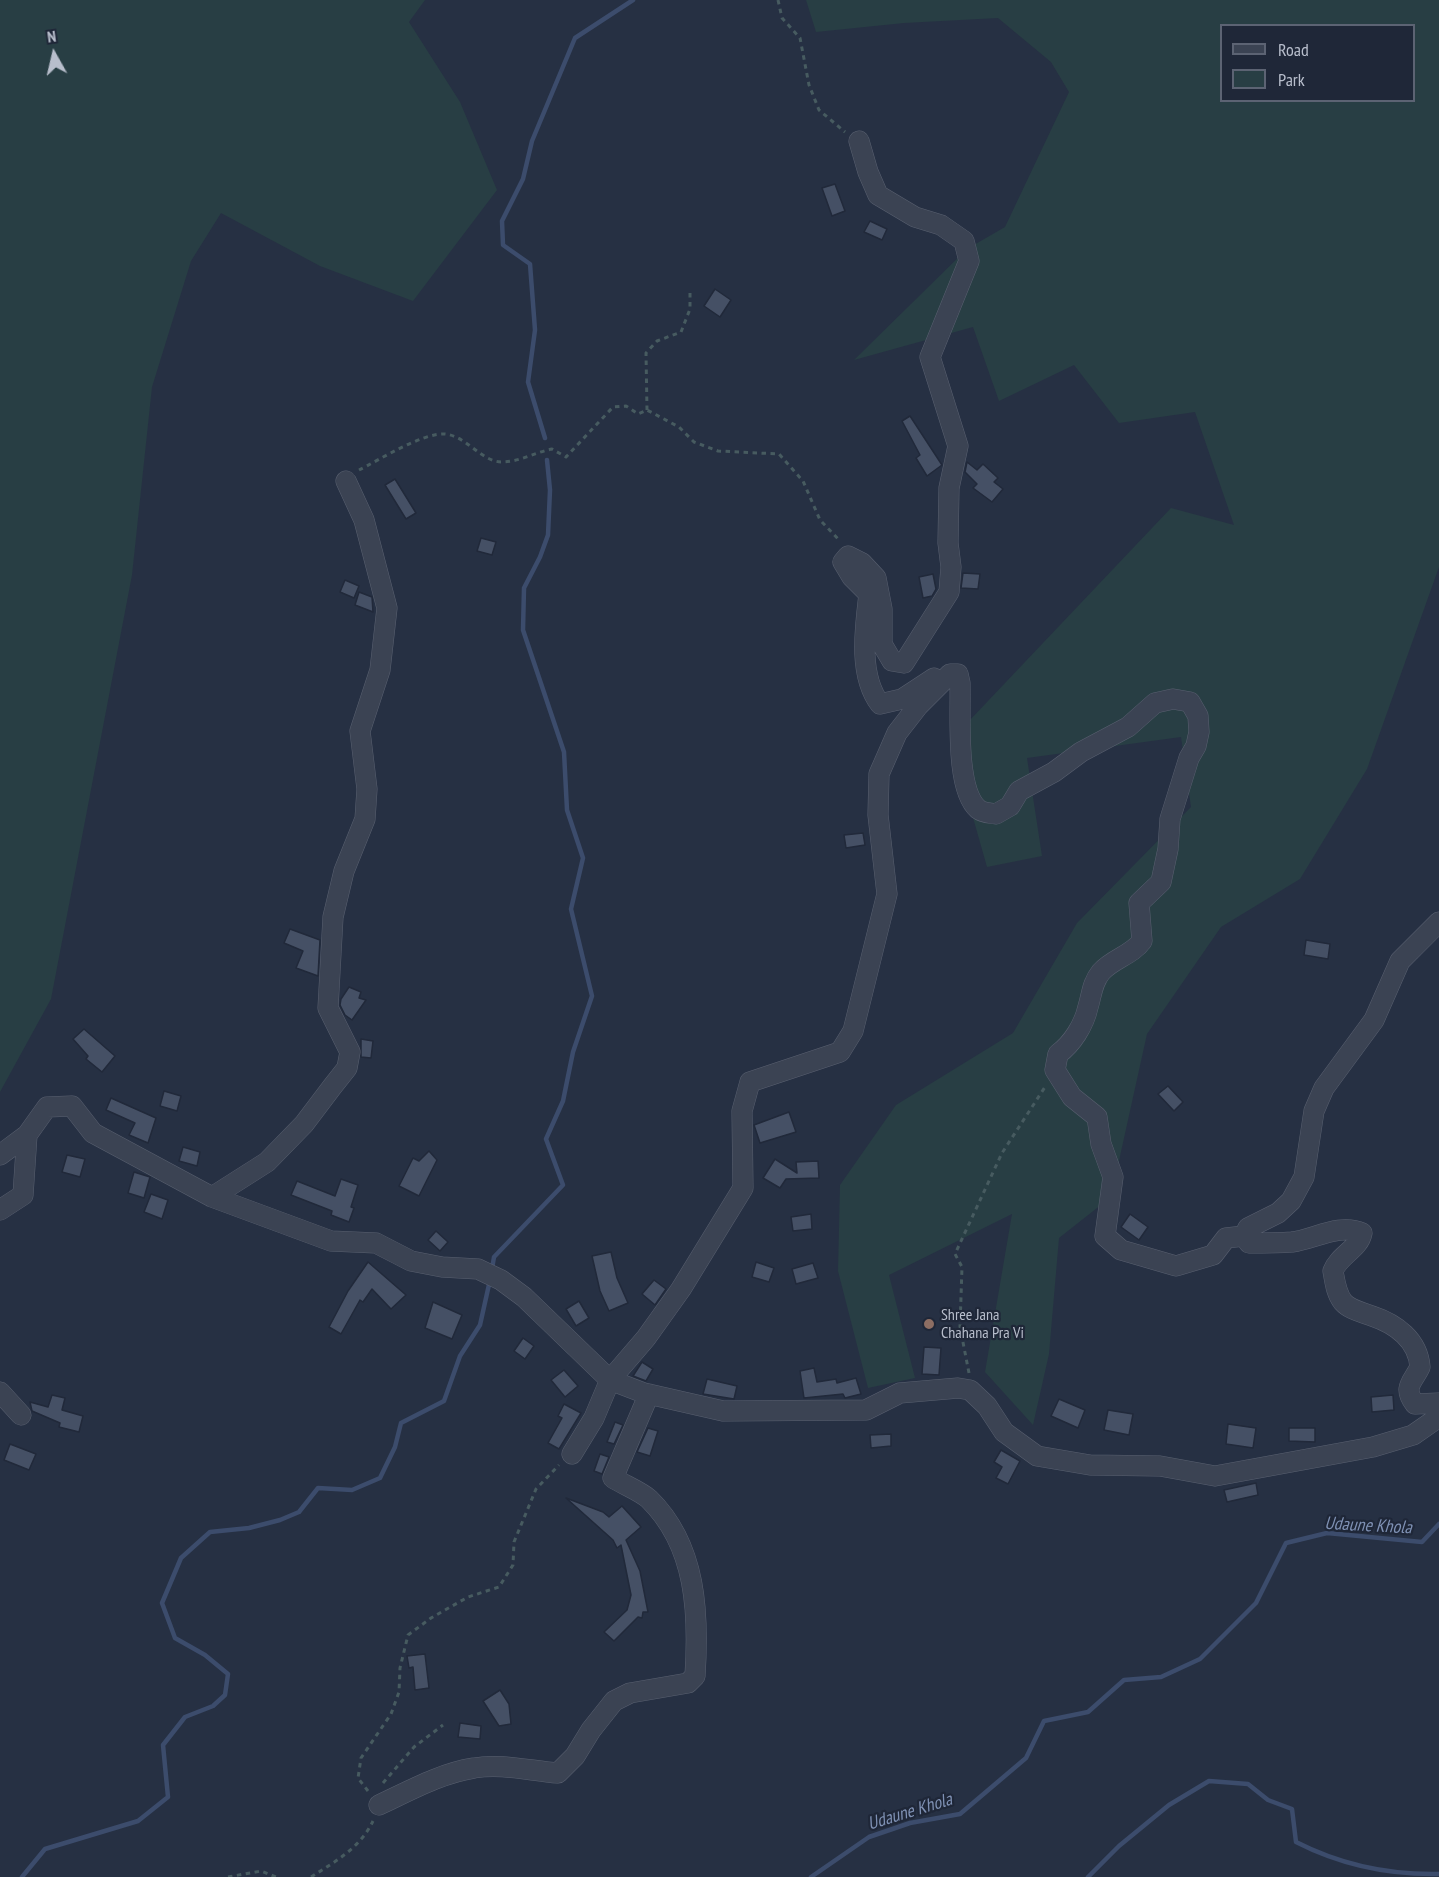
<!DOCTYPE html>
<style>
body{margin:0}
#map{position:relative;width:1439px;height:1877px;overflow:hidden;background:#263043;font-family:"PT Sans Narrow",sans-serif}
canvas{display:block}
.legend{position:absolute;left:1220px;top:24px;width:195px;height:78px;box-sizing:border-box;background:#1f2738;border:2px solid #5c6373;margin:0;padding:8px 10px;list-style:none;font-size:18px;color:#b8becc}
.legend li{display:flex;align-items:center;gap:12px;height:30px}
.legend b{width:30px;border:2px solid #5c6373}
.north{position:absolute;left:24px;top:24px;width:60px;height:60px;-webkit-text-stroke:4px #1f2738;paint-order:stroke;rotate:352deg;font-size:16px;font-weight:700;line-height:24px;text-align:center;color:#b8becc}
.north::after{content:'';display:block;margin:auto;width:21px;height:27px;background:#b8becc;clip-path:polygon(50% 0,100% 100%,50% 72%,0 100%)}
</style>
<div id="map">
<canvas width="1439" height="1877"></canvas>
<ul class="legend">
<li><b style="height:8px;background:#3b4353"></b>Road</li>
<li><b style="height:16px;background:#283e44"></b>Park</li>
</ul>
<div class="north">N</div>
</div>
<script>
const context = document.querySelector('canvas').getContext('2d');
context.lineJoin = 'round';
function fill(path, color) { context.fillStyle = color; context.fill(path, 'evenodd'); }
function strokePath(path, color, width, dash) { context.strokeStyle = color; context.lineWidth = width; context.lineCap = dash ? 'butt' : 'round'; context.setLineDash(dash || []); context.stroke(path); }
function write(font, color, halo, rows, align = 'center') {
  context.font = font + ' "PT Sans Narrow",sans-serif'; context.lineWidth = 4.5; context.setLineDash([]); context.textBaseline = 'middle'; context.strokeStyle = halo; context.fillStyle = color; for (const [text, x, y, turn = 0] of rows) {
    context.save(); context.translate(x, y); context.rotate((+turn || 0) * Math.PI / 180); context.textAlign = isNaN(turn) ? turn : align; if (halo) context.strokeText(text, 0, 0); context.fillText(text, 0, 0); context.restore();
  }
}
fill(new Path2D(`
 M0,0H425L409,22L460,102L497,190L413,301L320,266L221,213L191,261L152,387L132,575L51,999L0,1092Z
 M806,0H1439V567L1367,769L1300,879L1221,927L1147,1034L1111,1197L1059,1238L1049,1354L1033,1425L985,1372L1012,1214L889,1275L915,1378L868,1388L838,1271L840,1185L896,1105L1013,1033L1077,923L1191,807L1181,737L1027,758L1042,856L987,867L951,740L1171,508L1234,525L1195,412L1119,423L1074,365L999,401L973,327L854,360L967,249L1005,227L1069,92L1051,62L998,18L904,23L816,32ZM1222,26H1414V100H1222Z`), '#283e44');
strokePath(new Path2D(`
 M545,438L528,382L535,330L530,264L503,245L502,221L523,179L532,141L575,38L633,0
 M492,1269L494,1257L563,1185L546,1139L563,1101L573,1052L592,996L571,909L583,858L567,810L564,752L523,630L524,588L540,557L548,535L550,490L547,460
 M22,1877L45,1849L138,1821L168,1797L163,1745L185,1717L213,1706L225,1695L228,1674L205,1655L175,1638L162,1603L181,1558L210,1532L249,1528L280,1520L299,1512L318,1488L352,1490L380,1478L395,1447L401,1423L444,1401L460,1356L480,1325L490,1280
 M811,1877L869,1837L910,1823L960,1814L1026,1758L1044,1721L1088,1712L1124,1680L1161,1677L1200,1659L1256,1603L1286,1543L1327,1533L1422,1542L1439,1524
 M1088,1877L1119,1846L1169,1805L1209,1781L1248,1784L1268,1800L1292,1809L1296,1842C1341,1865 1388,1875 1439,1874`), '#3c4c6c', 4.5);
const building = new Path2D(`
 M835,184L845,211L832,216L822,188Z
 M870,221L887,229L882,240L864,232Z
 M715,289L731,300L720,317L704,306Z
 M910,416L942,465L927,476L916,458L920,455L902,421Z
 M967,462L977,470L983,464L998,478L994,482L1003,489L992,502L973,488L977,484L965,472Z
 M395,479L416,513L406,519L385,485Z
 M481,538L496,542L492,555L477,551Z
 M963,573L980,574L978,589L961,588Z
 M933,574L936,589L932,596L923,598L919,577Z
 M345,580L359,586L354,598L340,592Z
 M359,592L372,597L373,612L355,605Z
 M863,833L865,845L846,848L844,835Z
 M290,929L320,940L318,976L296,968L303,951L284,943Z
 M1306,940L1330,944L1328,959L1304,955Z
 M349,987L361,992L359,998L366,1000L352,1020L345,1015L340,1005L341,999Z
 M84,1029L115,1056L102,1072L86,1059L88,1056L73,1039Z
 M361,1039L373,1041L371,1058L361,1057Z
 M1168,1086L1183,1102L1174,1111L1158,1094Z
 M164,1091L181,1096L177,1111L160,1106Z
 M111,1098L156,1118L148,1143L129,1135L135,1123L106,1110Z
 M789,1112L796,1132L760,1143L754,1125Z
 M183,1147L200,1152L197,1166L179,1161Z
 M429,1151L437,1160L419,1196L399,1186L413,1158L419,1161Z
 M67,1155L85,1159L80,1177L62,1172Z
 M775,1159L797,1173L796,1162L818,1161L819,1178L786,1179L780,1188L763,1178Z
 M134,1172L150,1177L144,1198L128,1193Z
 M341,1179L358,1185L351,1207L354,1208L349,1222L331,1215L332,1211L291,1195L297,1181L335,1196Z
 M151,1194L168,1200L162,1219L144,1212Z
 M811,1214L812,1229L793,1231L791,1217Z
 M1130,1214L1148,1227L1139,1240L1121,1227Z
 M436,1231L448,1242L440,1251L428,1240Z
 M611,1252L617,1278L628,1303L609,1311L600,1291L592,1256Z
 M368,1262L406,1295L391,1309L372,1289L363,1302L360,1300L341,1334L329,1327L348,1291Z
 M756,1262L774,1268L769,1282L752,1277Z
 M813,1263L818,1278L796,1284L792,1269Z
 M654,1280L666,1289L655,1305L642,1294Z
 M579,1301L589,1318L576,1326L566,1309Z
 M433,1302L462,1315L452,1339L425,1328Z
 M523,1338L534,1346L525,1359L514,1351Z
 M924,1347L941,1348L939,1375L922,1374Z
 M642,1362L653,1369L646,1381L633,1376Z
 M814,1368L817,1382L836,1379L837,1383L856,1378L861,1394L845,1398L843,1394L804,1398L800,1371Z
 M564,1370L578,1386L565,1397L551,1380Z
 M707,1379L737,1386L734,1399L703,1394Z
 M52,1395L65,1398L62,1410L83,1416L79,1432L59,1427L60,1423L32,1411L30,1402L48,1407Z
 M1393,1395L1394,1410L1372,1412L1371,1397Z
 M1059,1399L1085,1410L1078,1428L1051,1416Z
 M564,1404L581,1413L559,1449L548,1443L562,1418L558,1416Z
 M1108,1410L1133,1414L1129,1435L1104,1430Z
 M615,1422L623,1425L614,1444L607,1442Z
 M1228,1424L1256,1428L1253,1448L1226,1444Z
 M648,1428L658,1431L650,1456L637,1452Z
 M1289,1428H1315V1442L1289,1441Z
 M891,1434V1446L871,1448L870,1435Z
 M10,1444L36,1454L29,1470L4,1460Z
 M1001,1450L1020,1461L1008,1484L996,1478L1002,1467L994,1462Z
 M600,1454L609,1457L602,1474L594,1471Z
 M1256,1483L1258,1495L1227,1502L1224,1490Z
 M566,1498L603,1512L609,1517L622,1506L641,1527L626,1540L640,1571L648,1612H643L642,1618L638,1617L614,1641L604,1632L627,1610L631,1595L621,1545L617,1548L613,1540Z
 M425,1654L429,1688L415,1690L413,1667L409,1668L407,1656Z
 M500,1690L509,1704L511,1724L499,1726L483,1701Z
 M460,1723L481,1726L480,1739L458,1737Z`);
fill(building, '#455065');
strokePath(building, '#21293a', 1.5);
const minor = new Path2D(`
 M859,141L868,172L878,195L915,217L941,225L964,241L969,261L930,357L958,446L949,488L948,543L951,567L949,592L904,663L892,661L882,644V609L876,578L862,563L848,556L843,562L852,577L869,594C865,628 858,675 880,704L902,699L934,678
 M1439,922L1400,961L1374,1020L1324,1088L1314,1111L1304,1177L1291,1201L1278,1213L1248,1228L1244,1236L1249,1243C1263,1243 1278,1243 1292,1242C1315,1239 1339,1223 1362,1233C1359,1249 1339,1255 1333,1271C1335,1282 1336,1293 1343,1302C1350,1310 1362,1312 1372,1316C1396,1324 1418,1340 1420,1367C1413,1382 1402,1387 1415,1404L1439,1403
 M0,1155L27,1135L47,1107L72,1106L93,1133L212,1197L331,1241L376,1243L411,1261L442,1267L478,1269L501,1280L524,1297L610,1380L644,1393L723,1411L866,1410L900,1393L958,1388L970,1390L987,1406L1004,1432L1037,1456L1090,1465L1160,1466L1215,1476L1373,1447L1413,1435L1439,1417
 M212,1197L267,1162L304,1124L332,1087L347,1068L350,1052L328,1008L333,917L344,871L365,819L367,789L360,731L380,670L387,608L364,520L346,481
 M0,1210L23,1195L27,1135
 M0,1392L21,1415
 M572,1454L594,1418L610,1380L646,1338L681,1289L743,1188L742,1111L750,1082L840,1052L853,1031L887,894L878,815L879,774L897,733L918,706L950,674H958L960,683C961,714 955,789 978,809C983,813 990,813 996,814L1010,806L1019,791L1054,772L1081,752L1128,727L1155,703L1173,699L1190,702L1198,716L1199,732L1196,746L1189,758L1170,819L1168,849L1161,882L1139,903L1142,941C1132,955 1112,959 1101,972C1092,983 1092,994 1088,1007C1084,1025 1072,1044 1058,1054L1055,1070L1072,1097L1097,1117L1101,1144L1113,1177L1105,1236L1121,1250L1176,1266L1213,1255L1226,1238L1244,1236
 M379,1805C409,1791 441,1773 474,1768C501,1763 531,1771 558,1773L575,1756L591,1730L614,1701L630,1693L688,1683L695,1676C699,1614 697,1546 649,1499C640,1491 624,1485 613,1478L649,1394`);
strokePath(minor, '#596070', 21);
strokePath(new Path2D(`
 M778,0L782,18L800,38L809,85L819,110L845,132
 M647,410L646,353L657,341L681,332L690,309V291
 M359,470C379,460 422,433 444,434C466,435 481,462 502,462C519,462 536,452 552,449L566,457L613,407L626,406L638,414L647,410L679,427L694,442L718,451L779,454L803,481L820,520L840,541
 M969,1373L960,1327L962,1267L955,1254L1002,1153L1045,1087
 M383,1783L414,1747L443,1725
 M368,1791L358,1778L361,1758L391,1714L399,1692L400,1668L408,1635L431,1618L468,1597L499,1587L513,1565L514,1542L536,1489L559,1465
 M228,1877L261,1871L276,1877
 M311,1877C336,1861 360,1848 373,1821`), '#475b60', 3, [4.5, 4.5]);
strokePath(minor, '#3b4353', 20);
for (const [x, y, r, color] of [
 [929,1324,6,"#8d6e63"]
]) { const dot = new Path2D(); dot.arc(x, y, r, 0, 2 * Math.PI); context.fillStyle = color; context.fill(dot); strokePath(dot, '#1f2738', 2); }
write('16px', '#b8becc', '#1f2738', [
 ["Shree Jana",941,1315],
 ["Chahana Pra Vi",941,1333]
], 'left');
write('italic 18px', '#7f91b4', '#1f2738', [
 ["Udaune Khola",1368,1526,3],
 ["Udaune Khola",910,1812,-17]
]);
</script>
